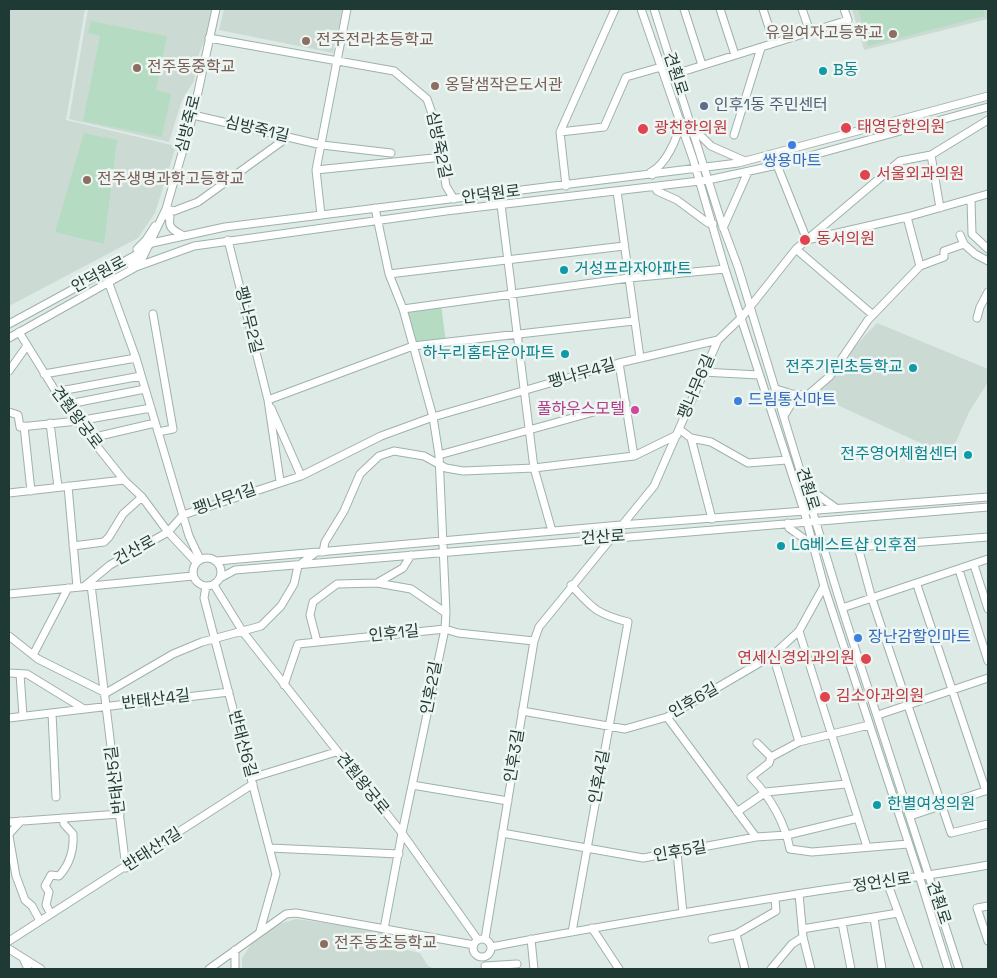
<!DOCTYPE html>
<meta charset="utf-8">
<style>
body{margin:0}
#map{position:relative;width:997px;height:978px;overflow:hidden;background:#ddeae5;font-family:"Space Grotesk",sans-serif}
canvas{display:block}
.frame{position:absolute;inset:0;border:10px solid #1f3934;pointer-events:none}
</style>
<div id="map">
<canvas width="997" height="978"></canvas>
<div class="frame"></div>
</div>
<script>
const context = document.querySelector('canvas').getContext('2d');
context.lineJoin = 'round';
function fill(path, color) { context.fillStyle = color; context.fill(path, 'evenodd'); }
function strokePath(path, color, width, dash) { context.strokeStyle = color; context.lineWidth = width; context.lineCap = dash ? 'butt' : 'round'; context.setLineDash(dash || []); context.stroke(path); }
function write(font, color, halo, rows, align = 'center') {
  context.font = font + ' "Space Grotesk","Noto Sans KR",sans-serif'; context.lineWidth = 5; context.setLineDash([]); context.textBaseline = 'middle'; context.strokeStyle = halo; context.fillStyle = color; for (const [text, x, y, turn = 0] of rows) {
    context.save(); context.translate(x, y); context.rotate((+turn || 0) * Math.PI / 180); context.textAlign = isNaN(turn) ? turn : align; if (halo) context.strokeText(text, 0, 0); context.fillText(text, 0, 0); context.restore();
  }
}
fill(new Path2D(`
 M9,9H85L66,120L176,146L155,213L138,238L9,306Z
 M88,9H213L210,27L199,54L194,81L182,100L169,142L69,119Z
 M224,9H343L333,53L219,30Z
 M852,9H988V19L864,50Z
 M877,323L988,369V382L969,412L954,446H927L811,393Z
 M296,919L400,934L398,948L420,953L428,966L435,969H242V958L253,941L273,926Z`), '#ccdad4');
fill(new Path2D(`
 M858,9H983L985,16L868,46Z
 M91,21L167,36L156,90L171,94L162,137L83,121L100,36L88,33Z
 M84,133L117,140L104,244L55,232Z
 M441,304L446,343L413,345L403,309Z`), '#b5dcc2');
const minor = new Path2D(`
 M641,9L693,159L725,269L804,511L824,586L917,869L948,969
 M654,9L722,224L738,267L842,608L959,969
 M684,9L702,65
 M720,9L735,55
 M763,9L774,43
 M802,9L810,32
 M209,38L394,71L427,99L436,125L446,186L454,199
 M675,74L848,20L844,9
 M193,115L322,145L391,153
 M560,132L604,127L626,77L661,67
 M693,133L697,132L711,146L745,161
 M734,135L761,48
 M931,155L940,208
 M777,165L807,240L907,217L988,194
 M316,170L443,157
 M652,175L651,172C665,165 678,139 679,124
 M566,186L560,132L615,9
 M655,187L657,191L677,200L708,223L713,224
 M617,191L640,358
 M971,200L972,234L988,249
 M501,205L534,468L552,531
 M375,208L389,274L403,309L433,417L439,455L446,613L445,629L402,833L384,929
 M166,209L174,211L198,202L288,137
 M163,215L170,217C168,228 173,230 182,235
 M321,215L316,170L347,9
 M723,228L748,172
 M228,240L268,400L280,481
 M964,244L975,254L988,261
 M137,249L146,240L155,226
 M796,249L873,315
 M131,265L142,259L166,209L193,115L216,9
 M920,266L944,257V251L964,244L960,235
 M389,274L624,246
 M108,281L136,358L189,536L200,559
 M403,309L629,278L725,269
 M153,314L173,429L158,432
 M977,318L980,307L988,292
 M9,324L134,256L152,243L225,227L738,163L988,96
 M19,332L64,405L124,480L142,497L168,532L196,562
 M9,338L136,267L194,246L446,211L708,180L777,165L988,107
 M619,363L634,456
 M9,371L26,347
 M702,372L759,375
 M44,374L136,358
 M776,389L792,394L805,395
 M55,392L141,376
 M268,400L413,346L634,321
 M64,405L145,389
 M271,408L301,476
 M9,412L18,415L20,427L78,421L151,408
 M784,416L793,401L808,395L830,376L868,320L920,266L907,217
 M50,423L58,487
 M24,426L31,491
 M679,429L691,438L712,519
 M91,438L155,423
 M691,438L711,442L748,463L787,460
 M439,455L626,403
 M68,486L77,587
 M9,493L124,480
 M808,493H815L836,508
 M183,515L301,476L381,436L433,417L619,363L718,340
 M788,523L789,528L806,540H812
 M988,537L858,547L872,599L951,833L988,824
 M73,546L104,542L109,537L123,514L142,497
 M323,552L325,542L344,511L360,474L379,456L394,451L424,456L446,468L463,471L534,468L634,456L677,435
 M193 572a14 14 0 1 1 28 0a14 14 0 1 1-28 0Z
 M217,561L621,525L988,497
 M974,565L988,609
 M959,570L988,661
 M220,578L235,570L988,507
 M377,583L411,589L446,613
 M86,585L110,565L168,532L183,515
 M91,585L126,868
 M214,585L243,632L402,833L478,940
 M571,585C593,609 597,614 628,622L572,932
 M917,585L986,791
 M206,586L204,598L276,874L260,931
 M9,594L193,576
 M842,608L988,559
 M799,631L867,847
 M9,636L38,659L106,693L173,654L202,642L261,626L281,606L294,584L298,566L315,553
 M317,642L310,615L313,602L337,584L377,583L403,568L411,555
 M33,655L68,588
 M773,655L799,742
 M9,673L27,674L84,709
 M20,674L23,716
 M284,685L298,644L445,629L458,633L534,641
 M522,711L625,729L667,717L773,655L799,631L824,586
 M52,713L56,797
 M878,715L988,678
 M667,717L756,837
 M9,718L229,692
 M869,725L799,742L771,757L769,763L751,777C771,798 784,820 790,849L812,852L908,844
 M757,743L771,757
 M251,778L336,752
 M412,785L508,801
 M737,812L766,792L846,784
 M910,816L988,790
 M9,822L120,814
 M502,833L643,858L756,837L787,835L858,818
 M9,834L21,821
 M9,836L16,876L25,900L32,906L40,921
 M270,848L399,854
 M677,853L683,913
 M887,882L919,969
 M799,894L803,937L811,969
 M988,906L977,908L988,941
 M51,914L46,905L49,892L45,886L51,875L59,876C70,864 74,850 73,834L64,824L63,818
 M874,918L882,969
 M842,923L851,969
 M592,928L619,969
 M802,929L898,913
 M736,934L745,969
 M473 948a9 9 0 1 1 18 0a9 9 0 1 1-18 0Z
 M485,939L534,641L539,627L654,486L718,340L742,317L796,249L900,161L931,155L988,120
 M531,939L534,969
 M712,939L736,934L776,911L775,898
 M9,941L253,784
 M491,947C593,927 695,911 797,894C861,884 925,877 988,865
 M9,949L41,969
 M235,950V969
 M23,958L28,969
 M485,966L517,964
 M209,969L286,914L296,913L474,945
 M771,969L792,944L803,937`);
strokePath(minor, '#a0b1ac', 9);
strokePath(minor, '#fff', 7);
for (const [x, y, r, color] of [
 [893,34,5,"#8d6e63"],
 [306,41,5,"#8d6e63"],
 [137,68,5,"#8d6e63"],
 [823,71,5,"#0f9aa8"],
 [435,86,5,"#8d6e63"],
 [704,106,5,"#5c6f8a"],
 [846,128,6,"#e0444e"],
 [643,129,6,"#e0444e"],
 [792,145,5,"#3f7fe0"],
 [865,175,6,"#e0444e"],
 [87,180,5,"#8d6e63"],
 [805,240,6,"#e0444e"],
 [564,270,5,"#0f9aa8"],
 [565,354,5,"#0f9aa8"],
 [913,368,5,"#0f9aa8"],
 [738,401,5,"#3f7fe0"],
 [635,410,5,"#d1479c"],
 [968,455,5,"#0f9aa8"],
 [781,546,5,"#0f9aa8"],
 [858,638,5,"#3f7fe0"],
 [866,659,6,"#e0444e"],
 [825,697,6,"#e0444e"],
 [877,805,5,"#0f9aa8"],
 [324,944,5,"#8d6e63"]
]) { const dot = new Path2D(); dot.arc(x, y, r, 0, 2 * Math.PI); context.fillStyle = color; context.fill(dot); strokePath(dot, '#eef6f3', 2); }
write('16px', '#785e54', '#eef6f3', [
 ["유일여자고등학교",883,34,"right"],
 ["전주전라초등학교",316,41],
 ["전주동중학교",147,68],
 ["옹달샘작은도서관",445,86],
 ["전주생명과학고등학교",97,180],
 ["전주동초등학교",334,944]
], 'left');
write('16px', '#0d838f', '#eef6f3', [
 ["B동",833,71],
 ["거성프라자아파트",574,270],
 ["하누리홈타운아파트",555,354,"right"],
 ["전주기린초등학교",903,368,"right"],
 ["전주영어체험센터",958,455,"right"],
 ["LG베스트샵 인후점",791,546],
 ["한별여성의원",887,805]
], 'left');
write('16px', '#1f3934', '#eef6f3', [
 ["견훤로",675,74,72],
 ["심방죽로",189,124,-76],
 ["심방죽1길",257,130,13],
 ["심방죽2길",438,145,78],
 ["안덕원로",491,195,-7],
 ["안덕원로",99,275,-28],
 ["팽나무2길",248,320,76],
 ["팽나무4길",582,374,-16],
 ["팽나무6길",697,387,-67],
 ["견훤왕궁로",76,418,53],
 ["견훤로",807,489,73],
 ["팽나무1길",225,500,-19],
 ["건산로",603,538,-4],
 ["건산로",135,551,-29],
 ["인후1길",394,634,-6],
 ["인후2길",432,688,-79],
 ["반태산4길",156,700,-7],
 ["인후6길",694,701,-30],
 ["반태산6길",242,744,75],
 ["인후3길",515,756,-81],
 ["인후4길",600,777,-80],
 ["반태산5길",116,780,-97],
 ["견훤왕궁로",362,784,51],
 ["반태산1길",153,850,-33],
 ["인후5길",680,852,-10],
 ["정언신로",882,883,-8],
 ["견훤로",938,903,72]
]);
write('16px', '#4e5e75', '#eef6f3', [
 ["인후1동 주민센터",714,106]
], 'left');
write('16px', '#be3a42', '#eef6f3', [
 ["태영당한의원",857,128],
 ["광천한의원",654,129],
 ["서울외과의원",876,175],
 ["동서의원",816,240],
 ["연세신경외과의원",855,659,"right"],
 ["김소아과의원",836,697]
], 'left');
write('16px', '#366cbe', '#eef6f3', [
 ["쌍용마트",792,162,"center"],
 ["드림통신마트",748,401],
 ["장난감할인마트",868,638]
], 'left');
write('16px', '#b23c85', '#eef6f3', [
 ["풀하우스모텔",625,410]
], 'right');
</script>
